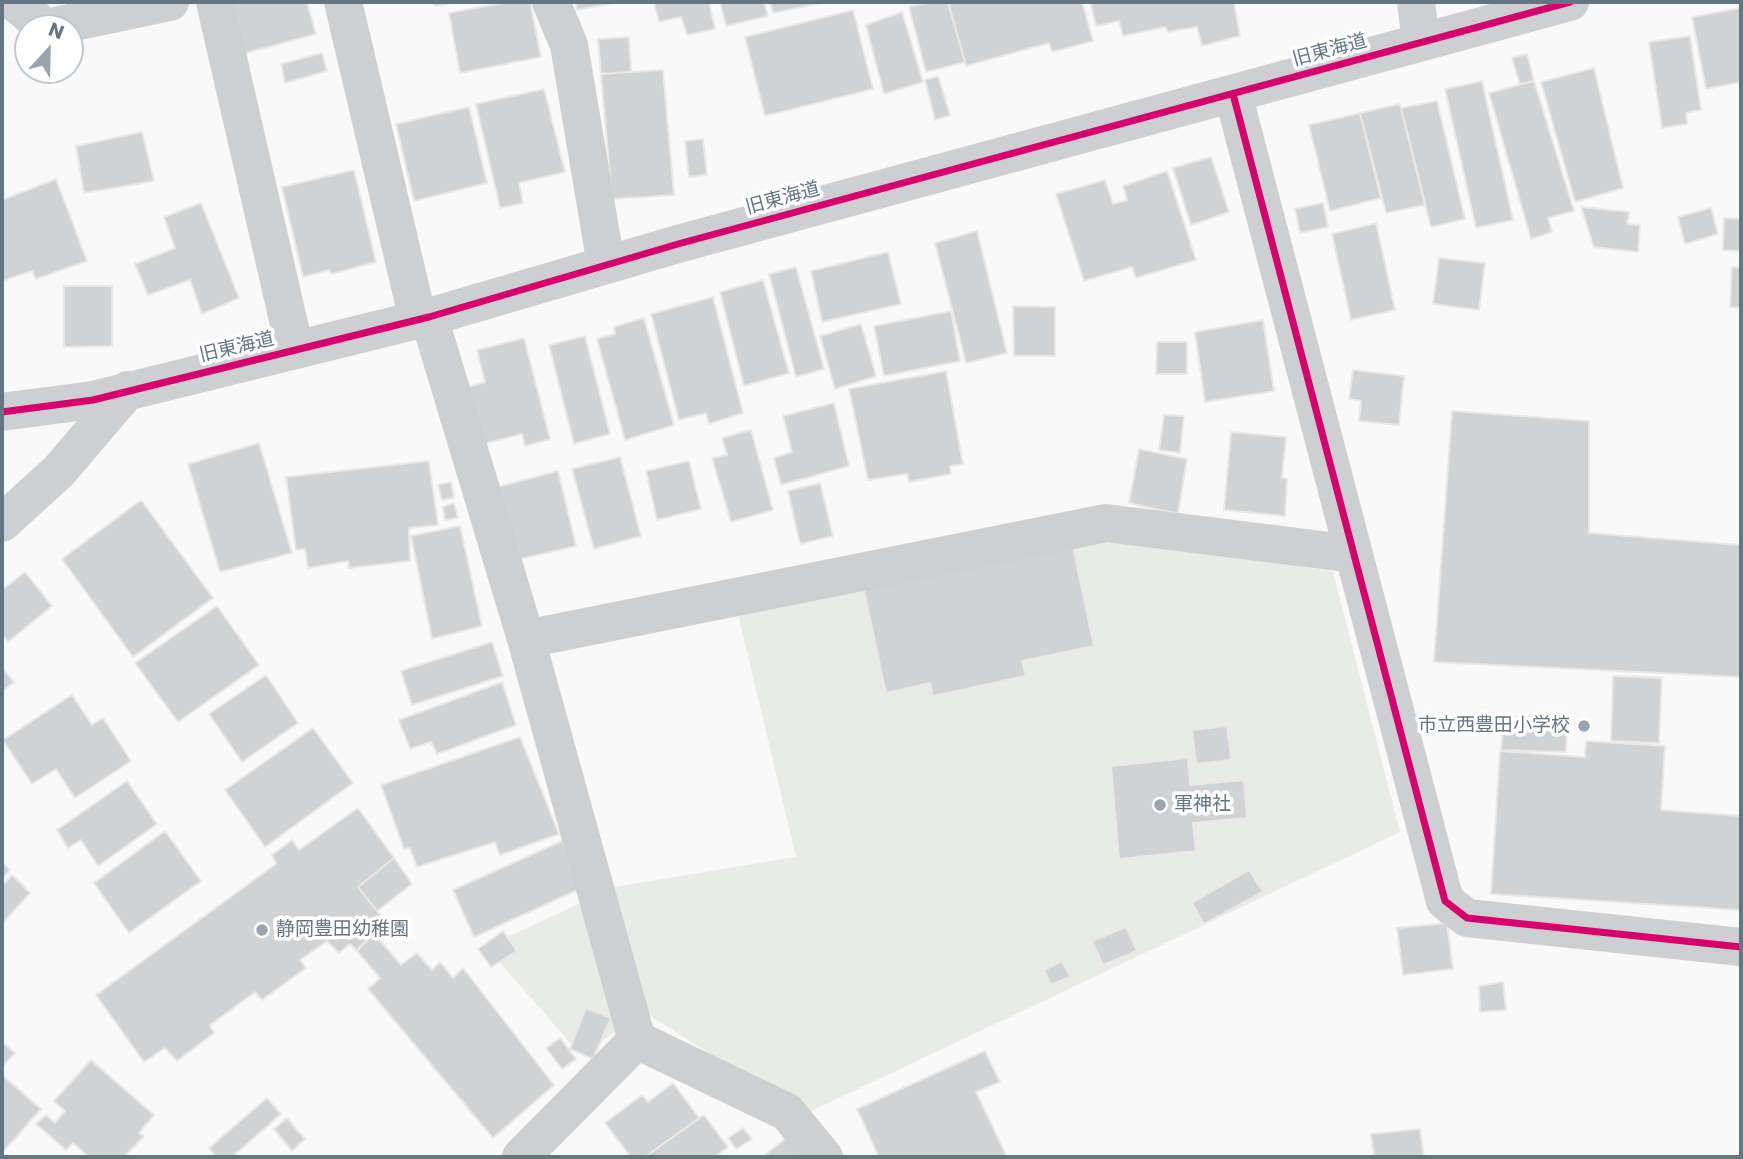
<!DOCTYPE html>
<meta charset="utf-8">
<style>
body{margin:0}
#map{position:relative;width:1743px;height:1159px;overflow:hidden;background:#f9f9f9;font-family:Poppins,sans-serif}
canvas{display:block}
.frame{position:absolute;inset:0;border:4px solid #657683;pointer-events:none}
.north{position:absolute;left:14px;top:14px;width:70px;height:70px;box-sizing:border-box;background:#fff;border:2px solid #c1c8cd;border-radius:50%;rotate:22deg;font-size:19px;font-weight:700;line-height:28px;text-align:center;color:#657683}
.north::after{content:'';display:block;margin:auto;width:24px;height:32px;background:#99a4ac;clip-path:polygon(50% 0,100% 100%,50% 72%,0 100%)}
</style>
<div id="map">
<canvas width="1743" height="1159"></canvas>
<div class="frame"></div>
<div class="north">N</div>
</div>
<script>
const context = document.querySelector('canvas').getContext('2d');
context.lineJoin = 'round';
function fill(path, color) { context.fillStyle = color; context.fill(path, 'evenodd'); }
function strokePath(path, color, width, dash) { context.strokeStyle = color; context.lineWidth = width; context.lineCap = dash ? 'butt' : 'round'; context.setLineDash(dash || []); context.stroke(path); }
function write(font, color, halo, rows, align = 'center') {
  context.font = font + ' Poppins,"Noto Sans JP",sans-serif'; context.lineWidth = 7; context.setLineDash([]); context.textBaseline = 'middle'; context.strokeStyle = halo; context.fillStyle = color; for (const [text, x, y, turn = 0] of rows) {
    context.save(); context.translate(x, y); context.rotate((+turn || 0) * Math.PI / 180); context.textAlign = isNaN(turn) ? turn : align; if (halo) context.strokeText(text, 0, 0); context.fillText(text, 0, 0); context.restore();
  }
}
fill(new Path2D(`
 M1105,530L1333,572L1400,832L805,1114L644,1012L581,1055L486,947L615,887L796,857L737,610Z`), '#e8ebe6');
const building = new Path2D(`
 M229,2H307L316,34L242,54Z
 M434,2H457L435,6Z
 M508,2H530L541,57L460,73L449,13Z
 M576,2H618L577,10Z
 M654,2H709L715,29L687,35L681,17L659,22Z
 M720,2H764L768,16L726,26Z
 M770,2H821V3L773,13Z
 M929,2H948L965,62L926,72L909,7Z
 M948,2H1082L1093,41L1052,52L1049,43L966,66Z
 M1090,2H1234L1240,36L1202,46L1197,27L1168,32L1165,27L1123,36L1119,21L1096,26Z
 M1741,8V82L1706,89L1692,17Z
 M853,10L873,89L765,116L745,37Z
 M902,12L923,82L884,94L866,25Z
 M1690,36L1701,110L1686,113L1687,124L1662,128L1649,42Z
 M629,37L631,72L601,74L598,39Z
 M322,53L327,71L285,83L281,64Z
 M1527,54L1534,81L1520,84L1512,58Z
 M1594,68L1623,188L1575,202L1541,82Z
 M663,70L674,195L612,199L601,74Z
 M938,76L950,115L935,120L925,80Z
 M1482,81L1513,220L1476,228L1445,89Z
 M1534,81L1574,211L1548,218L1552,232L1531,239L1489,93Z
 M544,89L565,172L519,183L523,203L500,208L476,104Z
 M1437,101L1465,219L1431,227L1401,108Z
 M1400,104L1425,205L1386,213L1360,113Z
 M469,107L487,183L414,201L396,124Z
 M1360,113L1381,198L1330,211L1309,125Z
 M142,132L154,181L84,193L76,146Z
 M703,139L707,175L689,177L685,141Z
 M1211,157L1229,212L1191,225L1173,168Z
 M354,170L376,262L331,274L329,270L303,277L282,187Z
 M1167,171L1196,260L1136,278L1132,267L1084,281L1056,194L1105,180L1113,204L1127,200L1123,186Z
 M56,179L87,261L36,279L32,271L2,281V200Z
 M201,203L239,298L202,314L190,280L148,295L135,264L175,248L164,217Z
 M1323,203L1328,227L1300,233L1295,209Z
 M1581,207L1629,212L1627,224L1640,225L1638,252L1594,247Z
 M1711,208L1718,234L1685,244L1678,217Z
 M1724,218L1741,219V251L1723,250Z
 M1376,223L1395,310L1351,320L1332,234Z
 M977,231L1007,353L966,363L935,243Z
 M888,252L901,304L822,322L811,271Z
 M1439,258L1485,263L1479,310L1433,304Z
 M796,267L824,369L796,377L769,274Z
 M1732,267L1741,268V308L1730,307Z
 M763,280L789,373L744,386L720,292Z
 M64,286H112V346L64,347Z
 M713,297L743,413L709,424L706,413L679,420L651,314Z
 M1013,306L1055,307V356H1014Z
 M951,311L960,361L884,376L874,326Z
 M644,318L674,425L625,440L597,339L615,334L614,327Z
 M1263,320L1274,391L1205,402L1195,332Z
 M861,324L876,376L835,389L820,336Z
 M585,336L610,434L574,444L549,345Z
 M524,338L550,439L525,446L522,434L483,444L468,387L485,382L477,350Z
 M1157,342H1187V374H1156Z
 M1353,370L1404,376L1399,425L1359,421L1361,401L1349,399Z
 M946,371L963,464L950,466L951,474L909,482L907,474L868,480L849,389Z
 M834,403L849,466L781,485L774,458L792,452L783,416Z
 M1452,411L1589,421V533L1741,545V677L1434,662Z
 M1164,415L1184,416L1180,453L1159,450Z
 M751,430L773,510L731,522L712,458L727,455L722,438Z
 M1231,432L1286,437L1282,478L1287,479L1285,516L1224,510Z
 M259,443L292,553L220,572L188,464Z
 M1139,449L1187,459L1178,514L1129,503Z
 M620,457L641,536L594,549L572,469Z
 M429,461L438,525L409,528L410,561L349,568L348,561L308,568L305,549L296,550L286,477Z
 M689,461L701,509L657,520L646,471Z
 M558,471L576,546L512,561L493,488Z
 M451,482L454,498L442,500L438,485Z
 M820,483L833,536L800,544L788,491Z
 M141,500L213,598L133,657L62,559Z
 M454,503L458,518L445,520L443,507Z
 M460,526L482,626L432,639L411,536Z
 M1072,542L1094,646L1022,661L1026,676L933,696L930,683L886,693L863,586Z
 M25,572L52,606L8,642L2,634V590Z
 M217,606L259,665L178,722L135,663Z
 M492,642L503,676L412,705L401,671Z
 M2,668L14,682L2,692Z
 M266,675L298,723L242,762L209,714Z
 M1613,676L1662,678L1659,743L1611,741Z
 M502,682L516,725L437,754L431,742L410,749L399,720Z
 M72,695L92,725L103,718L131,761L75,798L56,769L32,784L3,740Z
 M1504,716L1568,719L1566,752L1501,750Z
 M1227,726L1231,760L1196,764L1192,730Z
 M313,728L353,783L265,847L225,790Z
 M520,737L559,834L500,855L495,842L417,867L410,848L404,849L381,785Z
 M1586,741L1665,746L1661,810L1741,816V910L1491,894L1500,751L1585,757Z
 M1188,758L1190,785L1244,780L1247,818L1193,823L1196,851L1119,859L1111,766Z
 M127,781L157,824L98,866L81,840L68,848L57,830Z
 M358,808L394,858L358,887L385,921L357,951L350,944L339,953L327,941L300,960L306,968L262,1000L255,992L210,1025L214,1033L177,1061L165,1048L144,1062L96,995L276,864L272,855L292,840L299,850Z
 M165,831L201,881L129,933L94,883Z
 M562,841L584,887L474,937L453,890Z
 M394,858L412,884L377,911L358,887Z
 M2,862L10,870L2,879Z
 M1249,870L1263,892L1204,924L1192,903Z
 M12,875L30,893L2,924V886Z
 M1447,923L1453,969L1403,975L1397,928Z
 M1126,927L1137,951L1103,965L1092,941Z
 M503,931L517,951L491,967L478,949Z
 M373,932L401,965L417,953L432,970L440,962L453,978L463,968L554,1085L493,1138L368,989L380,978L357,951Z
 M1062,961L1070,977L1051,985L1044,970Z
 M1503,982L1506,1010L1480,1012L1479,986Z
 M586,1008L611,1018L593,1059L570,1049Z
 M560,1038L576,1059L562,1069L546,1048Z
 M2,1042L15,1053L2,1067Z
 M985,1051L1000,1082L976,1092L1007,1157H879L857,1109Z
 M91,1060L154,1115L139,1133L144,1136L124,1157H89L73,1143L66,1150L36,1124L46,1115L55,1123L65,1111L54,1101Z
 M2,1075L41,1109L2,1153Z
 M673,1083L699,1118L645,1157H631L605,1123L642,1095L648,1102Z
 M267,1098L281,1114L232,1157H216L209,1148Z
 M704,1115L728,1147L715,1157H645Z
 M287,1118L305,1139L292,1151L274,1129Z
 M743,1128L752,1139L736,1149L728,1138Z
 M1420,1129L1424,1157H1374L1371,1134Z
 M789,1136L806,1157H762Z`);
fill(building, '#d0d2d3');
strokePath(building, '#e8e8e8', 2);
strokePath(new Path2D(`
 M14,2L46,28L170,2
 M215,2L295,350
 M343,2L418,320
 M551,2L569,45L606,265
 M1416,2L1421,42
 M1233,94L1445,901L1467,918L1741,947
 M429,317L526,639L637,1040L787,1112L824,1157
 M2,412L93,400L429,317L678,244L1570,2
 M2,523L59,471L128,390
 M526,639L1106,523L1354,554
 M521,1157L637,1040`), '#cecfd0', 38);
strokePath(new Path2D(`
 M1233,94L1445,901L1467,918L1741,947
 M2,412L93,400L429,317L678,244L1570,2`), '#d6006c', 7);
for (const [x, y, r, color] of [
 [1584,726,7,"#99a4ac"],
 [1160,805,7,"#99a4ac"],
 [262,930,7,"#99a4ac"]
]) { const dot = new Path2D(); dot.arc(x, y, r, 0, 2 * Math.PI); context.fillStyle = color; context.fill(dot); strokePath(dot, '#fff', 2.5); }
write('19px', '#657683', '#fff', [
 ["旧東海道",1330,51,-15],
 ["旧東海道",783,199,-15],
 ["旧東海道",237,348,-13]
]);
write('19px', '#657683', '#fff', [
 ["市立西豊田小学校",1570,726,"right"],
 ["軍神社",1174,805],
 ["静岡豊田幼稚園",276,930]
], 'left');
</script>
